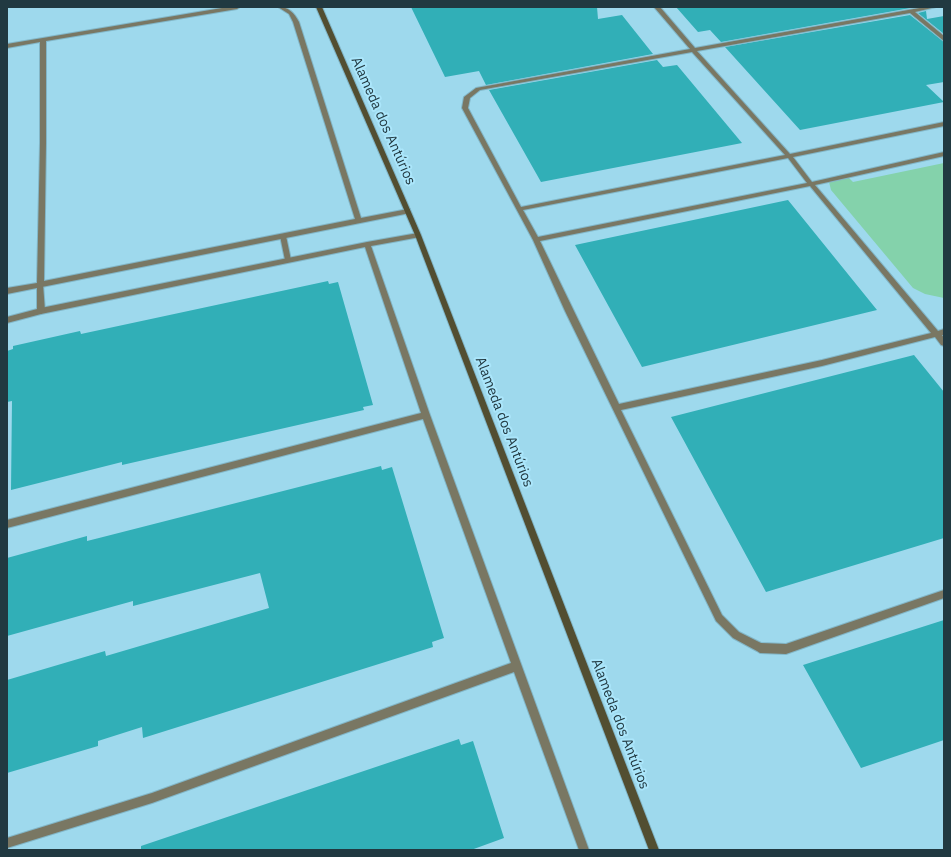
<!DOCTYPE html>
<meta charset="utf-8">
<style>
body{margin:0}
#map{position:relative;width:951px;height:857px;overflow:hidden;background:#9ed9ed;font-family:"IBM Plex Sans",sans-serif}
canvas{display:block}
.frame{position:absolute;inset:0;border:8px solid #213941;pointer-events:none}
</style>
<div id="map">
<canvas width="951" height="857"></canvas>
<div class="frame"></div>
</div>
<script>
const context = document.querySelector('canvas').getContext('2d');
context.lineJoin = 'round';
function fill(path, color) { context.fillStyle = color; context.fill(path, 'evenodd'); }
function strokePath(path, color, width, dash) { context.strokeStyle = color; context.lineWidth = width; context.lineCap = dash ? 'butt' : 'round'; context.setLineDash(dash || []); context.stroke(path); }
function write(font, color, halo, rows, align = 'center') {
  context.font = font + ' "IBM Plex Sans",sans-serif'; context.lineWidth = 4; context.setLineDash([]); context.textBaseline = 'middle'; context.strokeStyle = halo; context.fillStyle = color; for (const [text, x, y, turn = 0] of rows) {
    context.save(); context.translate(x, y); context.rotate((+turn || 0) * Math.PI / 180); context.textAlign = isNaN(turn) ? turn : align; if (halo) context.strokeText(text, 0, 0); context.fillText(text, 0, 0); context.restore();
  }
}
fill(new Path2D(`
 M944,163V298L925,294L913,288L831,190L829,182C832,176 838,175 845,174L853,182Z`), '#84d2ab');
fill(new Path2D(`
 M411,7H597L598,19L622,15L653,54L486,85L479,71L445,77Z
 M676,7H916L721,42L710,30L698,32Z
 M926,11L927,19L944,16V34L918,13Z
 M910,15L944,42V82L926,85L944,102L800,130L725,47Z
 M657,60L663,67L677,65L742,143L541,182L489,90Z
 M788,200L877,310L642,367L575,245Z
 M328,281L329,284L338,282L373,405L363,407L364,410L122,465V462L11,490L12,401L7,402V351L13,349V346L80,331L81,334Z
 M914,355L944,392V538L766,592L671,417Z
 M381,466L382,470L392,467L444,638L432,642L433,647L143,738L142,727L98,741V746L7,773V680L105,651L106,656L269,608L260,573L133,606V601L7,636V558L87,536V541L99,538Z
 M944,620V740L861,768L803,665Z
 M459,739L461,745L473,741L504,838L471,850H141V846Z`), '#31afb7');
const lane = new Path2D(`
 M228,7H240L237,9L46,41V143L44,281L355,219L293,22L289,14L278,7C289,7 294,13 299,22L361,218L408,209H410V213L7,294V288L37,283L40,143V42L7,48V44Z
 M654,7H660L695,48L925,7H936L915,12L944,36V41L910,13L697,51L790,154L944,122V126L793,157L812,182L944,152V156L815,185L938,331L944,329V335H942L944,338V346L941,345L935,337L822,366L621,410L722,615L739,632L761,643L786,644L944,590V598L786,654L760,653L757,651L733,638L716,621L565,311L533,240L462,108L464,97L476,88L690,49ZM692,52L785,155L521,207L468,108L470,98L480,90ZM788,158L807,183L538,237L523,210ZM810,186L931,333L822,360L619,404L540,241Z
 M418,233H420V237L371,246L430,415L589,850H579L514,672L152,803L7,848V838L152,793L511,663L423,419L7,528V520L421,413L365,247L41,314L7,323V317L41,308L367,242Z`);
const street = new Path2D(`
 M281,234H285L286,236L291,260L290,262H288L285,260L280,236Z
 M40,281L43,284L45,311L41,314L37,311V284Z`);
const secondary = new Path2D(`
 M316,7H322L421,235L659,850H649L415,235Z`);
strokePath(lane, '#82b6c7', 2);
strokePath(street, '#82b6c7', 2);
strokePath(secondary, '#82b6c7', 2);
fill(lane, '#797763');
fill(street, '#797763');
fill(secondary, '#524e31');
write('14px', '#213941', '#abe6fb', [
 ["Alameda dos Antúrios",383,121,66],
 ["Alameda dos Antúrios",504,422,69],
 ["Alameda dos Antúrios",620,724,69]
]);
</script>
